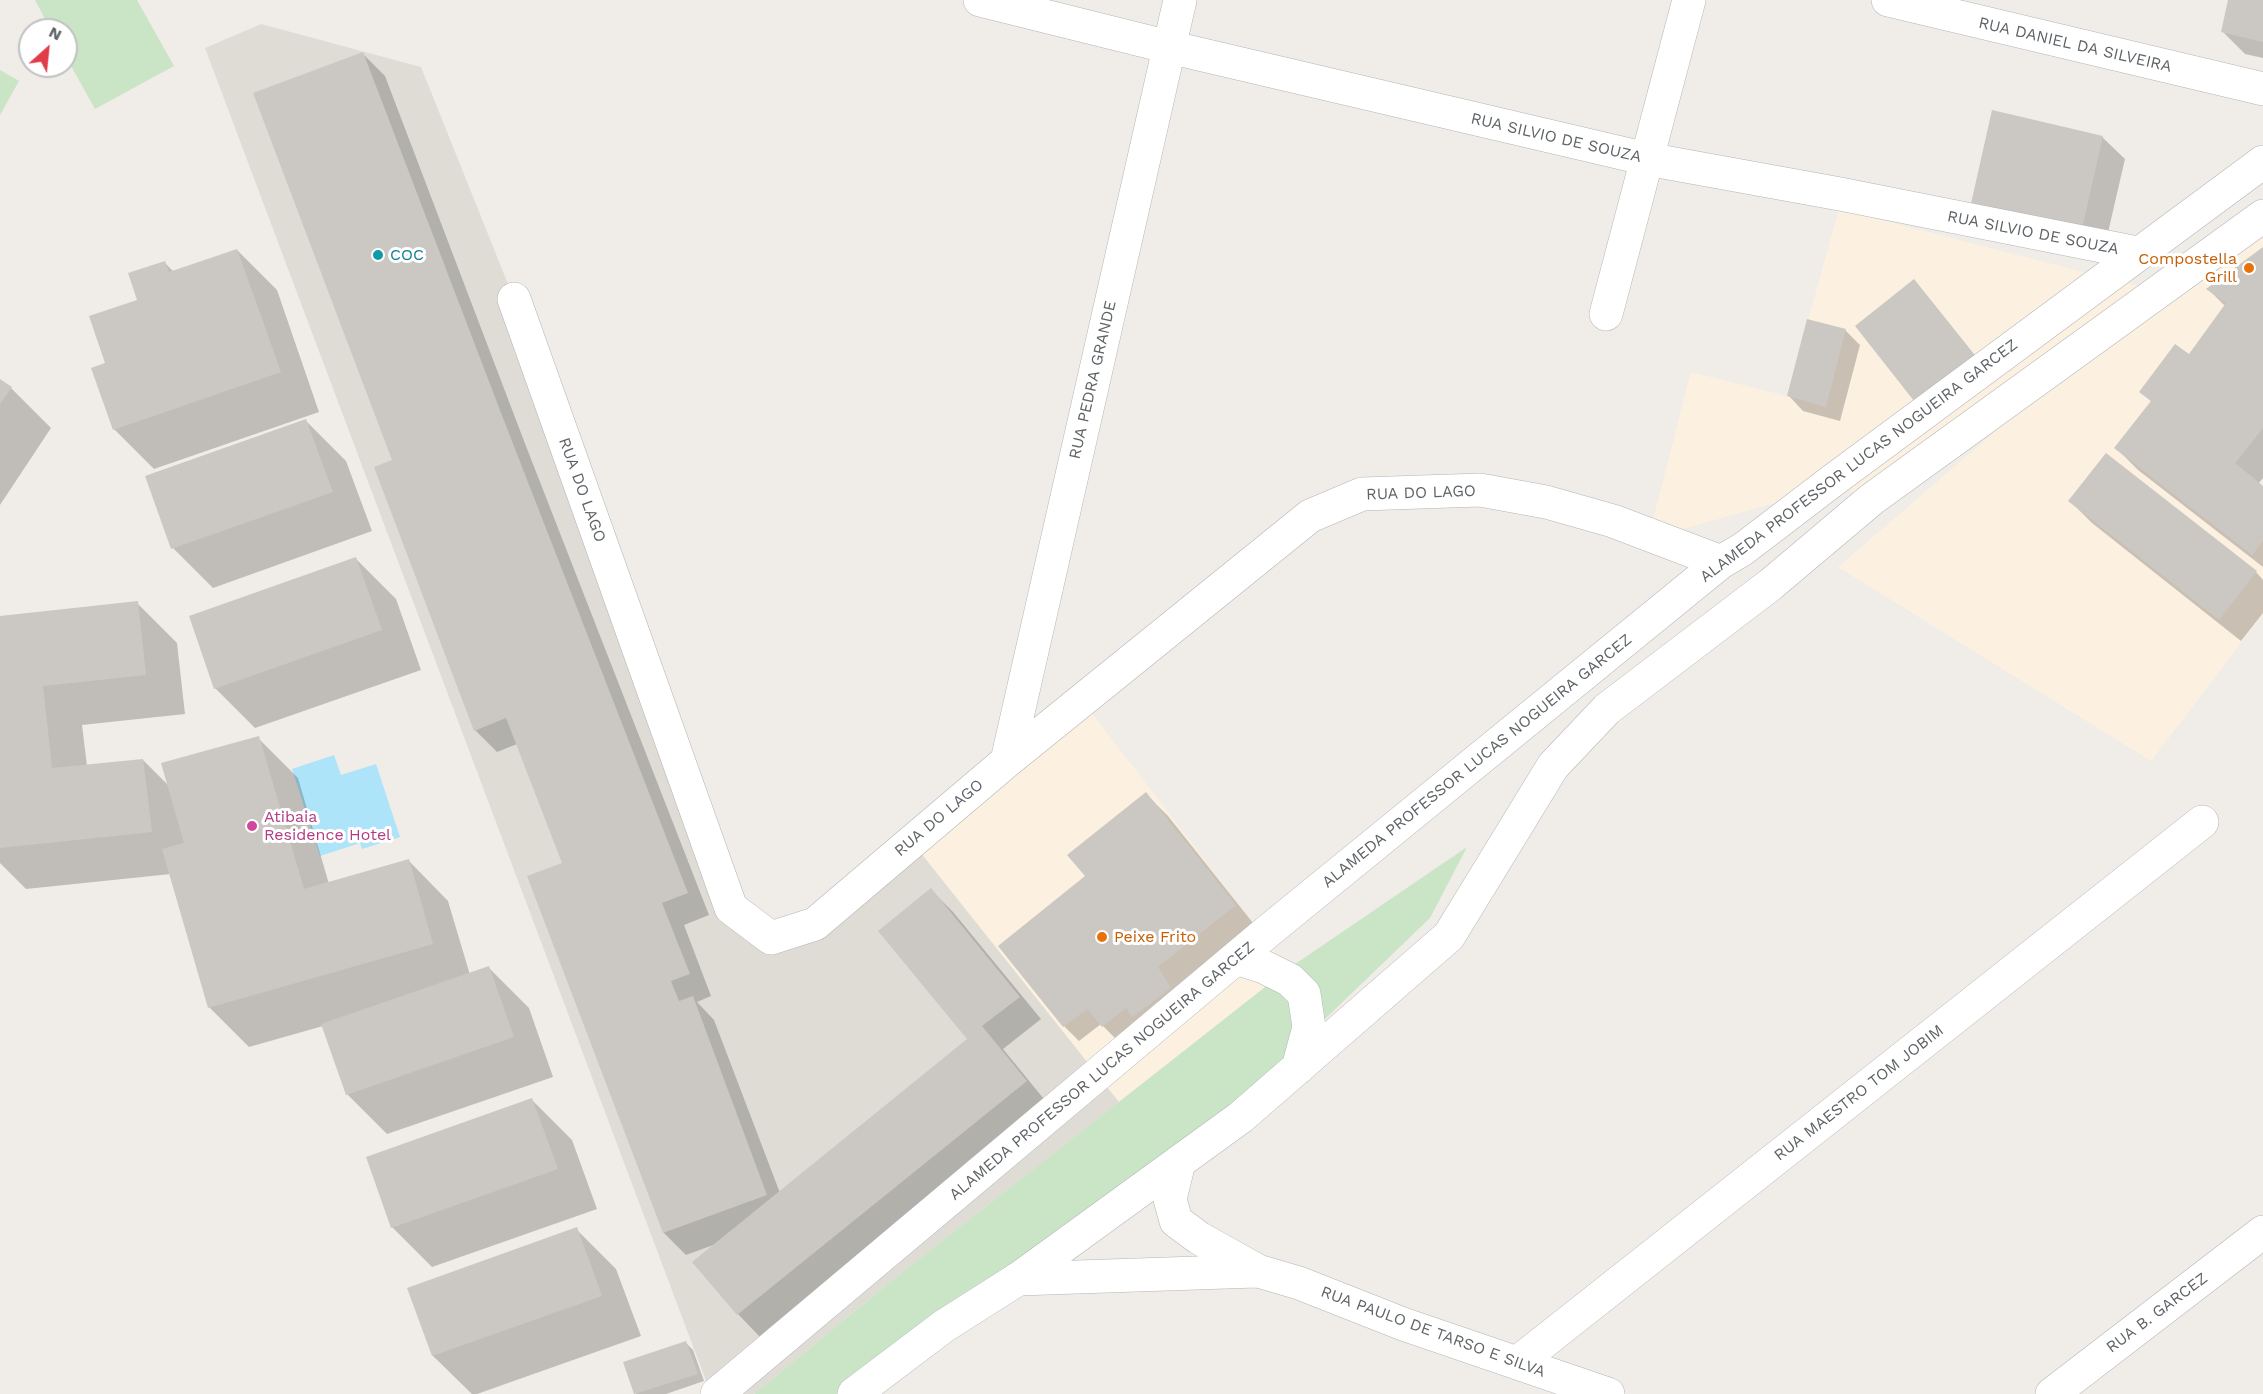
<!DOCTYPE html>
<style>
body{margin:0}
#map{position:relative;width:2263px;height:1394px;overflow:hidden;background:#f0ece7;font-family:"Work Sans",sans-serif}
canvas{display:block}
.north{position:absolute;left:18px;top:18px;width:60px;height:60px;box-sizing:border-box;background:#fff;border:2px solid #bfc1c2;border-radius:50%;rotate:27deg;font-size:16px;font-weight:700;line-height:24px;text-align:center;color:#5e6366}
.north::after{content:'';display:block;margin:auto;width:21px;height:27px;background:#e03d49;clip-path:polygon(50% 0,100% 100%,50% 72%,0 100%)}
</style>
<div id="map">
<canvas width="2263" height="1394"></canvas>
<div class="north">N</div>
</div>
<script>
const context = document.querySelector('canvas').getContext('2d');
context.lineJoin = 'round';
function fill(path, color) { context.fillStyle = color; context.fill(path, 'evenodd'); }
function strokePath(path, color, width, dash) { context.strokeStyle = color; context.lineWidth = width; context.lineCap = dash ? 'butt' : 'round'; context.setLineDash(dash || []); context.stroke(path); }
function write(font, color, halo, rows, align = 'center') {
  context.font = font + ' "Work Sans",sans-serif'; context.lineWidth = 6; context.setLineDash([]); context.textBaseline = 'middle'; context.strokeStyle = halo; context.fillStyle = color; for (const [text, x, y, turn = 0] of rows) {
    context.save(); context.translate(x, y); context.rotate((+turn || 0) * Math.PI / 180); context.textAlign = isNaN(turn) ? turn : align; if (halo) context.strokeText(text, 0, 0); context.fillText(text, 0, 0); context.restore();
  }
}
fill(new Path2D(`
 M1839,209L2157,291L2263,214V428L2235,463L2263,486V614L2151,761L1838,567L2145,302L1870,513L1845,483L1648,539L1691,372L1787,396Z
 M1082,700L1288,969L1119,1102L912,842Z`), '#fcf1e0');
fill(new Path2D(`
 M261,24L421,67L514,299L731,908L771,937L912,842L1119,1102L900,1274L754,1394H711L205,48Z`), '#dfdcd5');
fill(new Path2D(`
 M35,0H137L174,66L95,109L66,57V30H51Z
 M0,70L19,81L0,115Z
 M1467,847L1430,918L1072,1262L960,1328L875,1394H754L900,1274L1288,969Z`), '#cae5c5');
fill(new Path2D(`
 M334,755L341,775L376,764L400,837L362,849L360,843L320,856L292,769Z`), '#ade4fa');
fill(new Path2D(`
 M2230,0H2263V58L2245,54L2222,31Z
 M363,54L385,76L524,441L709,915L684,925L711,996L697,1002L714,1020L780,1193L969,1039L931,890L953,912L1041,1019L1003,1049L1048,1104L760,1337L738,1314L695,1262L716,1244L686,1255L664,1233L564,864L517,744L497,752L475,730L394,461Z
 M2102,137L2125,159L2103,254L1994,229Z
 M2263,249V478L2258,484L2263,488V567L2138,470L2116,448L2152,402L2141,392L2189,356L2225,306L2208,289Z
 M237,250L277,290L319,412L154,469L114,429L107,364L139,300L165,263L174,272Z
 M1845,330L1860,345L1840,421L1803,411L1789,396Z
 M0,381L11,388L51,428L0,505Z
 M306,421L346,461L372,531L213,588L173,548Z
 M2070,501L2256,572L2263,580V613L2241,641L2092,523Z
 M356,559L396,599L421,670L255,728L215,688Z
 M137,603L177,643L185,714L82,725L87,766L143,760L169,786L258,738L298,778L329,884L409,861L448,901L470,975L489,968L529,1008L553,1077L387,1134L347,1094L323,1026L249,1047L209,1007L171,874L26,889L0,863V618Z
 M1146,794L1168,816L1257,928L1125,1048L1101,1024L1079,1041L1064,1026L1000,946L1087,876Z
 M532,1100L572,1140L597,1209L432,1267L392,1227Z
 M576,1229L616,1269L641,1336L477,1394H472L433,1356L409,1289Z
 M686,1343L693,1350L704,1381L666,1394H636L625,1363Z`), '#0003');
fill(new Path2D(`
 M2228,0H2263V42L2221,32Z
 M363,52L503,418L688,893L662,903L690,974L671,981L679,1001L693,996L767,1195L663,1233L527,876L562,863L506,718L474,731L374,467L392,460L253,93Z
 M1992,110L2103,136L2081,233L1970,208Z
 M2263,247V428L2235,463L2263,486V541L2252,555L2114,448L2151,401L2139,392L2175,344L2189,354L2226,303L2206,289Z
 M237,249L281,372L113,430L91,368L105,363L89,316L137,300L128,273L165,261L169,272Z
 M1914,279L1978,359L1918,406L1855,326Z
 M1807,319L1846,329L1826,407L1787,396Z
 M0,379L12,387L0,404Z
 M306,419L333,492L171,549L145,476Z
 M2106,453L2257,571L2219,620L2068,501Z
 M356,557L382,630L214,689L189,616Z
 M138,601L146,675L43,686L52,768L143,759L152,832L0,848V616Z
 M259,736L304,889L409,859L433,944L208,1008L162,849L184,843L161,763Z
 M1146,792L1236,905L1158,967L1171,988L1132,1017L1126,1008L1102,1027L1087,1009L1063,1027L998,946L1085,876L1067,855Z
 M931,888L1020,997L982,1026L1027,1081L737,1315L692,1262L967,1039L878,931Z
 M489,966L514,1037L346,1095L321,1024Z
 M532,1098L558,1169L391,1228L366,1157Z
 M577,1227L602,1296L432,1356L407,1288Z
 M686,1341L698,1374L634,1394L623,1362Z`), '#cbc7c3');
const street = new Path2D(`
 M980,0L1169,47L1647,159L1840,194L2137,253
 M1888,0L2263,89
 M514,299L731,908L771,938L815,924L1007,761L1310,516L1362,494L1480,490L1546,502L1613,521L1721,562
 M1606,314L1689,0
 M1007,761L1180,0
 M1179,1162L1170,1199L1176,1221L1199,1238L1258,1271L1299,1283L1403,1324L1608,1394
 M1018,1279L1256,1271
 M1517,1363L2202,822
 M2052,1394L2263,1232`);
const secondary = new Path2D(`
 M1236,958L1264,967L1290,980L1304,994L1309,1027L1298,1068
 M717,1394L1267,932L1721,562L1743,549L1832,481L2263,162
 M854,1394L944,1326L1018,1279L1241,1117L1449,936L1553,766L1607,709L1770,585L1872,499L2263,216`);
strokePath(street, '#b2b5b8', 34);
strokePath(secondary, '#b3b7bb', 34);
strokePath(street, '#fff', 33);
strokePath(secondary, '#fff', 33);
for (const [x, y, r, color] of [
 [378,255,6,"#0f9aa8"],
 [2249,268,6,"#e8710a"],
 [252,826,6,"#d1479c"],
 [1102,937,6,"#e8710a"]
]) { const dot = new Path2D(); dot.arc(x, y, r, 0, 2 * Math.PI); context.fillStyle = color; context.fill(dot); strokePath(dot, '#fff', 2); }
write('16px', '#5e6366', '#fff', [
 ["RUA DANIEL DA SILVEIRA",2075,45,13],
 ["RUA SILVIO DE SOUZA",1556,138,13],
 ["RUA SILVIO DE SOUZA",2033,233,11],
 ["RUA PEDRA GRANDE",1093,380,-77],
 ["ALAMEDA PROFESSOR LUCAS NOGUEIRA GARCEZ",1859,461,-37],
 ["RUA DO LAGO",582,490,70],
 ["RUA DO LAGO",1421,493,-2],
 ["ALAMEDA PROFESSOR LUCAS NOGUEIRA GARCEZ",1477,761,-39],
 ["RUA DO LAGO",939,818,-40],
 ["ALAMEDA PROFESSOR LUCAS NOGUEIRA GARCEZ",1102,1071,-40],
 ["RUA MAESTRO TOM JOBIM",1859,1093,-38],
 ["RUA B. GARCEZ",2157,1313,-37],
 ["RUA PAULO DE TARSO E SILVA",1433,1332,20]
]);
write('16px', '#0d838f', '#fff', [
 ["COC",390,255]
], 'left');
write('16px', '#c56008', '#fff', [
 ["Compostella",2237,259],
 ["Grill",2237,277],
 ["Peixe Frito",1114,937,"left"]
], 'right');
write('16px', '#b23c85', '#fff', [
 ["Atibaia",264,817],
 ["Residence Hotel",264,835]
], 'left');
</script>
